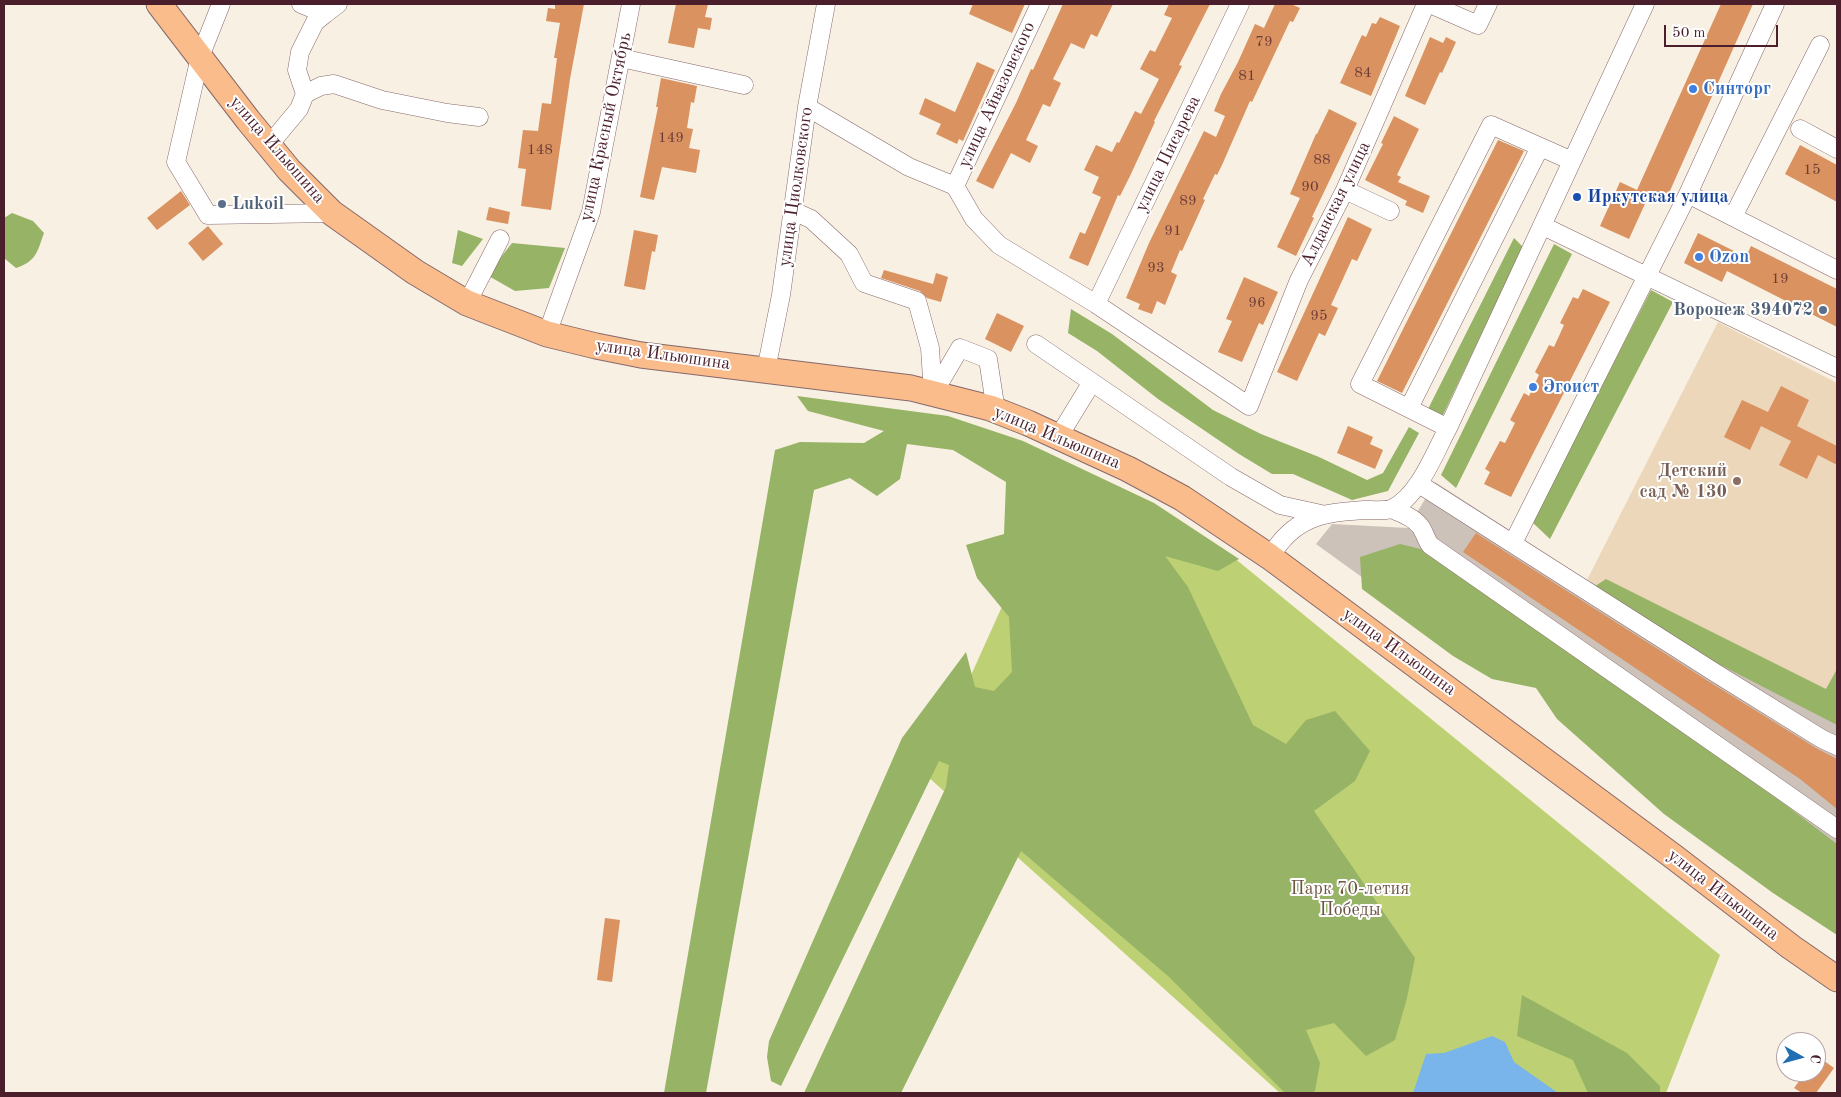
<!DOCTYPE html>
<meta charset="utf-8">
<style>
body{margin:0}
#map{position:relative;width:1841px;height:1097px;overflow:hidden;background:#f8f0e2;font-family:"Old Standard TT",serif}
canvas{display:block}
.frame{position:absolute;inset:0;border:5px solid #4a1f2b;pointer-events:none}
.north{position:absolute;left:1776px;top:1032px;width:50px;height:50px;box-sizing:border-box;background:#fff;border:1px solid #b7a5aa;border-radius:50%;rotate:97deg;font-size:14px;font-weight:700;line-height:20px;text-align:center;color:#4a1f2b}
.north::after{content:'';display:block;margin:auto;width:18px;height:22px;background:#1f6fb2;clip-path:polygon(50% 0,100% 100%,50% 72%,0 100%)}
.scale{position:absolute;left:1664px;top:25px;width:114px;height:22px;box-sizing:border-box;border:2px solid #4a1f2b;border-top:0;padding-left:6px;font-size:15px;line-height:18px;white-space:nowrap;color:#4a1f2b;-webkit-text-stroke:4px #fff;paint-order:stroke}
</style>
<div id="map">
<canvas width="1841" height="1097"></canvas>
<div class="frame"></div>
<div class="north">С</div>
<div class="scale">50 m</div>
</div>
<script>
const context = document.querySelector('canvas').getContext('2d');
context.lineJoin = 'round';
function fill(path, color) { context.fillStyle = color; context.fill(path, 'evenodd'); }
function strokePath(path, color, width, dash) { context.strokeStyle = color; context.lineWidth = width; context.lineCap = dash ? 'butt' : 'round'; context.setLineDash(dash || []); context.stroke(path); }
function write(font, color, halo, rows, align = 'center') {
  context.font = font + ' "Old Standard TT",serif'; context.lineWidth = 4; context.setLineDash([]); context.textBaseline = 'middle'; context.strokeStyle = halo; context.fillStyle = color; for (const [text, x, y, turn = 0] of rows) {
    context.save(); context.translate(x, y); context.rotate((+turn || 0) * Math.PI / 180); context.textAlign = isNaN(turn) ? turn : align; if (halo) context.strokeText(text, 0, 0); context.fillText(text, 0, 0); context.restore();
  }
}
fill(new Path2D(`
 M1718,322L1837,383V695L1832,705L1587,580Z`), '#edd7bb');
fill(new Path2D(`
 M1435,482L1587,580L1837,707V855L1616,693L1489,669L1316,544L1332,524L1408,528Z`), '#ccc2b9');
fill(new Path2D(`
 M1064,469L1222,548L1720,955L1666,1093H1280L926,775Z`), '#bdd174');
fill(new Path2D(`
 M12,213L33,221L44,233C37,252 37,261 16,268L4,258V218Z
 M458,230L483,239L462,266L452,263Z
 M1514,238L1523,247L1442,417L1428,409Z
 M512,243L565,248L549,288L515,291L487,275Z
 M1554,244L1572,254L1456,488L1441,475Z
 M1651,290L1673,302L1550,539L1532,522Z
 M1071,309L1112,334L1213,410L1261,434L1319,457L1367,480L1383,473L1409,427L1419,433L1388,491L1352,500L1293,474H1272L1239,454L1158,399L1097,351L1068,333Z
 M797,396L948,416L1023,441L1154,503L1239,559L1218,571L1165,556L1188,587L1253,725L1286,744L1306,720L1335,711L1370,751L1355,781L1314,811L1415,958L1407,998L1395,1040L1366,1056L1334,1023L1306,1030L1320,1063L1315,1091L1310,1093H1285L1168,976L1021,851L901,1093H804L946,787L949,765L939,761L781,1086L771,1081L767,1057L769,1041L902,738L966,652L975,687L994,691L1012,672L1009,617L977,578L966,545L1004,534L1006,482L953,450L907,444L900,479L877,496L850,478L814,490L706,1093H664L775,450L800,442L864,443L884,431L808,411Z
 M1400,544L1433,552L1637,692L1837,844V935L1773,893L1664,814L1557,719L1536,688L1492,679L1453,656L1362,589L1360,557Z
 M1606,579L1826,689L1837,669V725L1583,594Z
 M1522,995L1627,1053L1660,1086V1093H1588L1573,1060L1517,1036Z`), '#96b366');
fill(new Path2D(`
 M1492,1036L1505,1042L1514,1062L1558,1093H1413L1426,1054L1444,1053Z`), '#79b4ea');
fill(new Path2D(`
 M555,4H584L570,79L551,210L521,206L526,169L518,168L523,130L538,131L542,103L551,104L557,58H554L560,23L546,21L548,8L555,9Z
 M676,4H708L705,17L712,18L710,30L698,28L694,48L668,43Z
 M973,4H1025L1012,33L969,14Z
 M1063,4H1113L1097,37L1091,34L1084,49L1071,43L1053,79L1061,83L1050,107L1043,104L1026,140L1038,146L1030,163L1011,153L993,189L976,181L1016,103L1031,69L1033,70Z
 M1169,4H1210L1179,65L1182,66L1154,121L1155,122L1130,176L1120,196L1118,195L1088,266L1069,258L1080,232L1085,234L1101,197L1092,193L1099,177L1084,170L1096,145L1112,152L1117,142L1119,143L1135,111L1141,114L1159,79L1140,69L1150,50L1155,52L1172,18L1164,15Z
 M1275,4H1291L1300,8L1293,22L1290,21L1252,102L1250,101L1222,165L1217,175L1215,174L1203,199L1205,200L1182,251L1180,250L1171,272L1177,275L1165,305L1157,301L1152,314L1138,309L1140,304L1126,298L1149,243L1204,131L1216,137L1225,116L1214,111L1221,94L1238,62L1255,24L1264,28Z
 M1721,4H1753L1665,202L1649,195L1629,239L1600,226L1620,182L1637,190Z
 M1380,17L1400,26L1371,96L1340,83L1362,35L1366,37L1372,23L1376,24Z
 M1430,37L1443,43L1446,37L1456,42L1442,73L1440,72L1425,105L1405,96Z
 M977,62L995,70L963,141L959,139L957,144L936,134L941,124L919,114L925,98L955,112Z
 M661,78L697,86L694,103L691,102L687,128L693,129L689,148L700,150L696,173L662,167L654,200L640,197L658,107H656Z
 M1329,109L1357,123L1312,217L1314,218L1296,256L1277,247L1300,198L1290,194L1316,134H1317Z
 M1394,116L1419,129L1397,175L1401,177L1398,182L1430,196L1423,213L1405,205L1407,201L1365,180L1383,144L1381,143Z
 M1498,140L1524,151L1402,393L1377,381Z
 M1800,145L1837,165V202L1785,174Z
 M181,191L190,205L157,230L147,218Z
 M489,207L510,212L508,224L486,220Z
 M1348,217L1372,229L1357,261L1352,259L1331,305L1338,308L1325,336L1319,333L1297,381L1277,372Z
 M208,226L223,244L203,261L188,243Z
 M634,230L658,235L655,252L652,251L645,290L624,286Z
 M1698,233L1746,257L1751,246L1837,289V327L1727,271L1722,282L1684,263Z
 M884,270L933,284L936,273L948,277L941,302L927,298L920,291L881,278Z
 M1244,277L1278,292L1263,325L1259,323L1242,362L1218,352L1232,321L1226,319Z
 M1583,289L1610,302L1511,497L1484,484L1490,472L1485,469L1500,441L1505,443L1515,423L1510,420L1524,393L1529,396L1539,375L1535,372L1549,345L1554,347L1564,325L1560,323L1573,297L1578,299Z
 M997,313L1024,326L1011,352L985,339Z
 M1781,386L1809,400L1797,426L1837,446V465L1818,455L1807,479L1779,465L1791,441L1761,426L1750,450L1724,437L1742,400L1768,412Z
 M1348,426L1373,437L1370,444L1383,450L1375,469L1337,453Z
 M1476,533L1708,681L1816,748L1837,759V809L1800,779L1463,552Z
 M605,918L620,920L612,982L597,980Z
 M1816,1055L1834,1068L1816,1093H1802L1794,1088L1806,1072H1816Z`), '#d99260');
const minor = new Path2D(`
 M221,4L200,57L176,162L208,215L332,213
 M301,4L325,14L338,4
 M1430,4L1478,25L1488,4
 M621,58L744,85
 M305,94L321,86L334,84L382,100L447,113L479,117
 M807,107L909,167L955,186L974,219L999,245L1096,304L1249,406L1299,280L1345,190L1426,4
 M1800,129L1837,149
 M269,145L299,109L305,94L297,70L300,52L315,22L325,14
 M955,186L1040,4
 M1345,190L1390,211
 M1688,194L1837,270
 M793,211L811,219L849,254L864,283L917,301L930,348L933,394
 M1733,217L1820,45
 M1543,226L1837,368
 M467,303L500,239
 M1096,304L1240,4
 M547,334L591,212L631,4
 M1036,344L1231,477L1280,505L1321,514
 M766,370L781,295L807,107L826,4
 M933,394L960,348L988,359L996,411
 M1409,408L1540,147
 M1448,428L1360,384L1491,125L1572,161
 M1059,436L1092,382
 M1419,484L1714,672L1822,739L1837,746
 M1391,509C1401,513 1413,517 1420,526C1424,531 1426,539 1430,545L1837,829
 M1513,543L1688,194L1775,4
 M1270,557C1294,517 1321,513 1364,510C1372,510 1384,511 1391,509C1418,498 1435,452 1448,428L1645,4`);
const highway = new Path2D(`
 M159,4L248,120L289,170L332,213L415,272L467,303L547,334L596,346L641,355L911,388L990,408L1028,423L1128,469L1182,498L1270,557L1674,857L1791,947L1837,979`);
strokePath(minor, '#87686b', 19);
strokePath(highway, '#87686b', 27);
strokePath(minor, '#fff', 18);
strokePath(highway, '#f9bc8a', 25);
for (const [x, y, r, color] of [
 [1693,89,5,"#3f7fe0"],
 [1577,197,5,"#1a4fb4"],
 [222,204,5,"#5c6f8a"],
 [1699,257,5,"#3f7fe0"],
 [1823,310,5,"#5c6f8a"],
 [1533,387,5,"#3f7fe0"],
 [1737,481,5,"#8d6e63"]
]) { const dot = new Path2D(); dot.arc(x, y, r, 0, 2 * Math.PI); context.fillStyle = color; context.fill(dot); strokePath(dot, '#fff', 2); }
write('15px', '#6e3c38', null, [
 ["79",1264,42],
 ["84",1363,73],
 ["81",1247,76],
 ["149",671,138],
 ["148",540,150],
 ["88",1322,160],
 ["15",1812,170],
 ["90",1310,187],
 ["89",1188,201],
 ["91",1173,231],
 ["93",1156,268],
 ["19",1780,279],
 ["96",1257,303],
 ["95",1319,316]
]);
write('bold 18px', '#366cbe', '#fff', [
 ["Синторг",1703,89],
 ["Ozon",1709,257],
 ["Эгоист",1543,387]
], 'left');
write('18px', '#4a1f2b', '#fff', [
 ["улица Айвазовского",997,95,-65],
 ["улица Красный Октябрь",606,127,-78],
 ["улица Ильюшина",277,150,49],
 ["улица Писарева",1168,154,-64],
 ["улица Циолковского",796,187,-82],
 ["Алданская улица",1336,204,-64],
 ["улица Ильюшина",663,355,8],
 ["улица Ильюшина",1057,438,23],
 ["улица Ильюшина",1399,652,36],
 ["улица Ильюшина",1723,895,38]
]);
write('bold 18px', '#164399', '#fff', [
 ["Иркутская улица",1587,197]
], 'left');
write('bold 18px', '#4e5e75', '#fff', [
 ["Lukoil",232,204],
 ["Воронеж 394072",1813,310,"right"]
], 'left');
write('bold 18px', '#785e54', '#fff', [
 ["Детский",1727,471],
 ["сад № 130",1727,492]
], 'right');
write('18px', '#6c5441', '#fff', [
 ["Парк 70-летия",1350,889],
 ["Победы",1350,910]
]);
</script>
